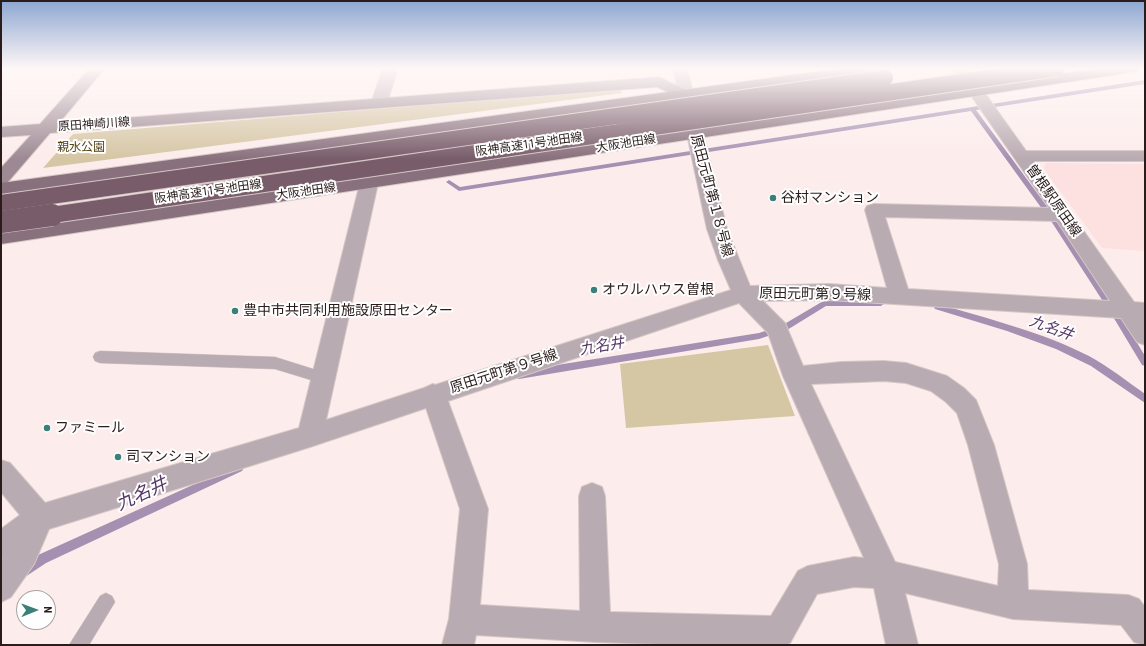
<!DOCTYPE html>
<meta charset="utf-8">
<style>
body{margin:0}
#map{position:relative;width:1146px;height:646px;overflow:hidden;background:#fcedec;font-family:"Roboto Condensed",sans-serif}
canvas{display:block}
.frame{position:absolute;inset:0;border:2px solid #291c1b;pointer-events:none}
.north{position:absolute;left:16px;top:590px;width:40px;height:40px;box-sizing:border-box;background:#fefefe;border:1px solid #a9a4a3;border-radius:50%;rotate:89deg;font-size:11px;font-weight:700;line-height:16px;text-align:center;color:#291c1b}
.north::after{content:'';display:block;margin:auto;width:14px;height:18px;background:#3a8078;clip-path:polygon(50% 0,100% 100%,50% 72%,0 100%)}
</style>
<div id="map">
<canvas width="1146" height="646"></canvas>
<div class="frame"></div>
<div class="north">N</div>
</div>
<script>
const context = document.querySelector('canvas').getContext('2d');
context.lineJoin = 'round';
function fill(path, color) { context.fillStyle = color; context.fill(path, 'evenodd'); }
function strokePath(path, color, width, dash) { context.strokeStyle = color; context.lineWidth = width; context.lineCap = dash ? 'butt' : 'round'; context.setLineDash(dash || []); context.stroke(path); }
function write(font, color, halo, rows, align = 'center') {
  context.font = font + ' "Roboto Condensed","Noto Sans JP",sans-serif'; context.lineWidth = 4; context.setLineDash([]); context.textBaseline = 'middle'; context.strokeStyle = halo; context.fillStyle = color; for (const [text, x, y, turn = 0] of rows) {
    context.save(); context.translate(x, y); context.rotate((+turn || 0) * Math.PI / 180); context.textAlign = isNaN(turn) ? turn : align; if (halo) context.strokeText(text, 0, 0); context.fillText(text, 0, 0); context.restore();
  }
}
fill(new Path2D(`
 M1046,163L1145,164V251L1102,248L1043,168Z`), '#fde1e0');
fill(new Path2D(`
 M620,89L622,93L43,168L73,134Z
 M768,345L795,416L626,428L620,364Z`), '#d5c6a4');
fill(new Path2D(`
 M1145,80V84L976,110L1057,220L1121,316L1145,356V366L1142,365L1115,320L1053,224L971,111L459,191L446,182L449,180L460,187Z
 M825,300H881L885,303L881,306H826L787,330H781L780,328L781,326Z
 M938,304C989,319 1042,332 1089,356C1109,367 1127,381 1145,394V403L1091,366L1056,349L1007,331L935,309L934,307L935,305Z
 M768,330L771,331L772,333L771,335L759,339L519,379L516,378L515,375L516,372L519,371L759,333Z
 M239,464L242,465L244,468L242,471L46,563L25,577L21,576L20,572L21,568L38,555Z`), '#a690b2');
const lane = new Path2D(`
 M100,351L275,357L329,374L331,378L329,382L324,384L275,369L100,363L95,361L93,357L95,353Z
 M106,593L112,596L115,602L89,645H69L100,596Z`);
const street = new Path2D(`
 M383,68H398L387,103L385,106L379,108L373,106L371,103Z
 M673,68H687L727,229L750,286L829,284L887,288L865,210L867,206L874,204L1049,208L952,68H967L1026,151H1145V161H1034L1134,302L1145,303V345L1137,342L1121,318L829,300L763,301L785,323L803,366L841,362L884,361L906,363L947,376L964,388L976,400L994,445L1027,564L1028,590L1128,595L1139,599L1145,607V645L1134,642L1121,625L1013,619L905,593L918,645H886L874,588L854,587L817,594L790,643L785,645H691L595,642L476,635L474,645H442L449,619L460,509L426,408L310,447L49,529L34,564L11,597L1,602V562L3,559L1,560V529L20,515L1,492V460L10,463L45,503L299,428L360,183L363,179L369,177L375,179L378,183L326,420L424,388L433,384L435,385L731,290L718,260L707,229ZM885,217L1057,221L1110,301L908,289ZM739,303L768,333L783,376L864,558L854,557L808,566L798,571L771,616L610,612L605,496L602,487L592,483L582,487L579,496L580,611L480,605L488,509L448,401ZM884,381L906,383L931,391L946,402L957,413L968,445L999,564L998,586L895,562L811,384Z`);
const secondary = new Path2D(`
 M90,68H105L59,123L659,77L690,92L693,95L690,98L685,100L680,98L657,87L50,133L7,183L1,185V168L31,135L1,137V127L40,124Z`);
const primary = new Path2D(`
 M844,68H887L885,71L880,72L1,195V183Z
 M1100,68H1140L1138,71L1133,72L1,244V230Z`);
strokePath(lane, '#d6c7c6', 1);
strokePath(street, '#d6c7c6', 2);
strokePath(secondary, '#d6c7c6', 2);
strokePath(primary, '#d6c7c6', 2);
fill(lane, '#b9abb2');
fill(street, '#b9abb2');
fill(secondary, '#9d8993');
fill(primary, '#89707d');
const highwayBridgeFar1 = new Path2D(`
 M1,203L885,78
 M45,216L1057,68`);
const highwayBridge = new Path2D(`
 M1,222L52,215`);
strokePath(highwayBridgeFar1, '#d6c7c6', 18, []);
strokePath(highwayBridge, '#d6c7c6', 23, []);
strokePath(highwayBridgeFar1, '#785c6a', 16);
strokePath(highwayBridge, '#785c6a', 22);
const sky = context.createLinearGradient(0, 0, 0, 159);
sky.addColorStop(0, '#8da6d2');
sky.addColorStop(0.43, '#fef7f6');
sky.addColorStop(1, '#fef7f600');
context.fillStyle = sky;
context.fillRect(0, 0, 1146, 159);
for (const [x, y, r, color] of [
 [773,198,4,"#3a8078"],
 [594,290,4,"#3a8078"],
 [235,311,4,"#3a8078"],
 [47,428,4,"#3a8078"],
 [118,457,4,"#3a8078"]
]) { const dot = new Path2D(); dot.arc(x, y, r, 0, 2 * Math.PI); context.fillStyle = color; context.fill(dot); strokePath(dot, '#fefefe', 1.5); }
write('12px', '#291c1b', '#fefefe', [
 ["原田神崎川線",94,125,-4],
 ["大阪池田線",626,144,-9],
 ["阪神高速11号池田線",529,145,-8],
 ["阪神高速11号池田線",208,192,-8],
 ["大阪池田線",306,192,-8]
]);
write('12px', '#554213', '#fefefe', [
 ["親水公園",81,148]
]);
write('14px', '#291c1b', '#fefefe', [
 ["原田元町第１８号線",711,196,75],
 ["曽根駅原田線",1053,201,55],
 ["原田元町第９号線",815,295,1],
 ["原田元町第９号線",504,372,-18]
]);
write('14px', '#291c1b', '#fefefe', [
 ["谷村マンション",781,198],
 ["オウルハウス曽根",602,290],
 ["豊中市共同利用施設原田センター",243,311],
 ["ファミール",55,428],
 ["司マンション",126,457]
], 'left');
write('italic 15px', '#553665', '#fefefe', [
 ["九名井",1051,329,20],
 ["九名井",602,347,-10]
]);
write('italic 18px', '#553665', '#fefefe', [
 ["九名井",142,495,-25]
]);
</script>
